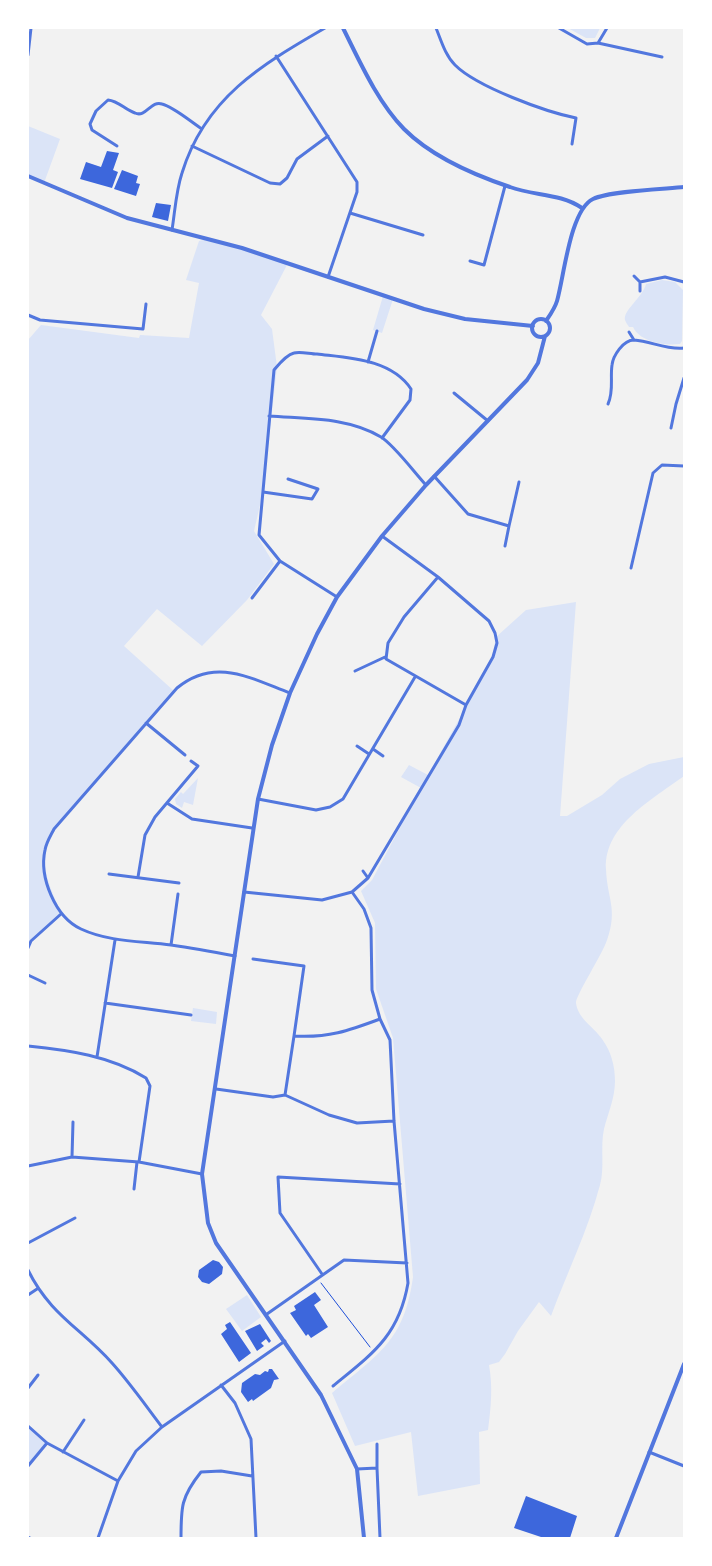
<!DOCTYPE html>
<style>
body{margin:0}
#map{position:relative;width:712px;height:1566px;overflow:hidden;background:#f2f2f2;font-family:"PT Sans Narrow",sans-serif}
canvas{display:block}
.frame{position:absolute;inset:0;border:29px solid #fff;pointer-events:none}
</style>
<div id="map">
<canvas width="712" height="1566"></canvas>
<div class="frame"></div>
</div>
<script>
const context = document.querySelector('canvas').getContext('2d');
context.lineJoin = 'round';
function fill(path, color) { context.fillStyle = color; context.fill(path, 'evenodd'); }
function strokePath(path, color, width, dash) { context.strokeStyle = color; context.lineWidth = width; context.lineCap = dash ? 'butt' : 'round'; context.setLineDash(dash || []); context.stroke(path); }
fill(new Path2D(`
 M568,28H600L595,38H586Z
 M28,126L60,139L44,183L28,175Z
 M208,239L288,263L261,315L272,329L277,367L263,492L254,531L274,564L247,600L202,646L157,609L124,646L174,691L54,829C37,867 47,877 61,914L31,941L28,948V340L41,325L139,338L140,335L189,338L199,283L186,280L199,241Z
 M662,280L675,282L683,290L682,341L680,344C665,346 640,342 633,327H629C628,325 626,323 625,320C623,310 643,297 646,284Z
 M383,296L393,299L382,333L373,330Z
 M576,602L560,816H567L602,795L620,779L649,764L684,757V776C653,799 604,825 606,869C607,899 618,908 607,940C603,953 575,997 576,1003C578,1019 594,1027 602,1039C611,1051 615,1066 615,1081C615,1098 608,1113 604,1129C600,1147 605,1167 600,1185C588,1230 567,1273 551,1316L539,1302L518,1331L505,1354L499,1362L489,1365C493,1387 491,1407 488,1430L479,1432L480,1484L418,1496L411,1432L355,1446L332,1393C378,1354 404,1342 413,1277L393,1038L376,989L375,923L361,891L372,880L421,788L401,777L409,765L428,775L491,662L496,637L526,610Z
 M198,778L193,805L184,802L182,808L176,804L175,799L181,792L183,794Z
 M193,1008L217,1012L216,1024L191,1021Z
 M247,1295L261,1317L242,1331L226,1309Z
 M28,1426L47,1443L28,1466Z`), '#dbe4f7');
fill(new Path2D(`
 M107,151L119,153L113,170L118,172L112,188L80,179L86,162L101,167Z
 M122,170L138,176L136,183L140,184L136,196L114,189Z
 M156,203L171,205L168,221L152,217Z
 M213,1260L219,1262L223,1267L222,1274L209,1284L202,1282L198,1277L199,1270Z
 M315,1292L321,1300L314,1305L328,1327L311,1338L308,1334L306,1336L290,1313L296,1310L294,1306Z
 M230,1322L251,1353L239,1362L221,1334L227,1329L225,1325Z
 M260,1324L271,1341L269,1343L266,1339L261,1343L264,1346L257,1351L245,1331Z
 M269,1369H272L279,1379L274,1380L271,1388L253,1401L252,1399L248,1402L241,1392L242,1383L255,1374L260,1375L265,1371L268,1372Z
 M526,1496L577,1516L570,1538H544L514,1528Z`), '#3d67dc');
strokePath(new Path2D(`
 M321,1283L370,1347`), '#1d4ed8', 1);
strokePath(new Path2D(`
 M436,28C441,40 445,55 455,65C477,87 546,112 576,118L572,144
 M559,28L587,44L598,43L662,57
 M598,43L607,28
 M28,55L31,28
 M276,56L357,182V192L328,277
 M117,146L92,130L90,124L96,111L108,100C119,101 125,110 135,113C146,118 151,100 162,104C174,107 191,122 202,129
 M192,146L270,183L280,184L287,178L297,159L328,136
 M350,213L423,235
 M172,230C175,211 176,191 182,173C205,98 261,65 325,28
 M470,261L484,265L505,186
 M634,276L640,282V291
 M640,282L665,277L684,282
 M28,315L40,320L143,329L146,304
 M629,332L634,340
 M368,362L377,331
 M454,393L488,421
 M608,404C614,391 610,379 612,365C613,356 623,340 634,340C651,341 666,350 684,348
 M269,416C307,419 348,417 381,437C394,445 414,472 426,485
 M671,428L676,404L684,378
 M434,476L468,514L509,526L519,482
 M263,492L312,499L318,489L288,479
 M505,546L509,526
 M631,568L653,473L662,465L684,466
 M438,577L404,617L388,643L386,659L466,705
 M337,597L280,561L259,535L274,370C279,364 286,355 294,353C300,351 310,354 317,354C349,358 391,359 411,389L410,400L382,438
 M252,598L280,561
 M355,671L385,657
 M146,723L185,755
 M357,746L369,754
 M373,749L383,756
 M258,799L316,810L330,807L343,799L415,677
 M167,803L192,819L252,828
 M363,871L368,878
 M109,874L179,883
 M138,877L145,835L155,817L198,766L191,761
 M244,892L322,900L352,892L368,878L459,725L466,705L493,657L497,643L495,633L489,621L438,577L382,536
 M171,945L178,894
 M28,948L31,941L61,914
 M235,956C214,952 192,948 171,945C140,941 109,942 81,929C55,917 39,877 45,850C46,843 51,835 54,829L177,688C215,657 250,678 290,693
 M253,959L304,966L294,1036
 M28,975L45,983
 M105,1003L191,1015
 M28,1046C68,1050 111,1056 146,1078L150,1086L139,1162
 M97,1057L115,940
 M216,1089L273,1097L285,1095L329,1115L357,1123L394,1121
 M285,1095L294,1036C328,1038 348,1031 380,1019
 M72,1157L73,1122
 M28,1166L72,1157L139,1162L202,1174
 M134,1189L137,1162
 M28,1243L75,1218
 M28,1270C50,1315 82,1329 112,1363C130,1383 146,1406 162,1427
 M322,1274L280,1213L278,1177L400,1184
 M28,1295L37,1289
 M267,1314L344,1260L407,1263
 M221,1385L235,1403L251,1439L256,1538
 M333,1386C372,1354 399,1336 408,1283L394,1121L390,1040L380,1019L372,990L371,928L364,909L352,892
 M28,1388L38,1375
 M28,1426L47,1443L118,1481
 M63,1452L84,1420
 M649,1452L684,1466
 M28,1466L47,1443
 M377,1468V1444
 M357,1469L377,1468L380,1538
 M28,1537L30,1538
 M98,1538L118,1481L136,1451L162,1427L285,1341
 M181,1538C181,1507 181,1497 201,1472L221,1471L252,1476`), '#5277de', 3);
strokePath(new Path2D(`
 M343,28C360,62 377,101 404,129C431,156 474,175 510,187C534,196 560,193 582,208
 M28,176L127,218L242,248L424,309L465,319L533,326
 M532 328a9 9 0 1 1 18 0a9 9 0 1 1-18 0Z
 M546,321C550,315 555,308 557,301C564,277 570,210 593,199C609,191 664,189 684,187
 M364,1538L357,1469L321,1395L216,1243L208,1223L202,1174L258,799L272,745L290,693L317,634L337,597L382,536L426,485L527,380L538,363L545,336
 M616,1538L684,1364`), '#5277de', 4);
</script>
